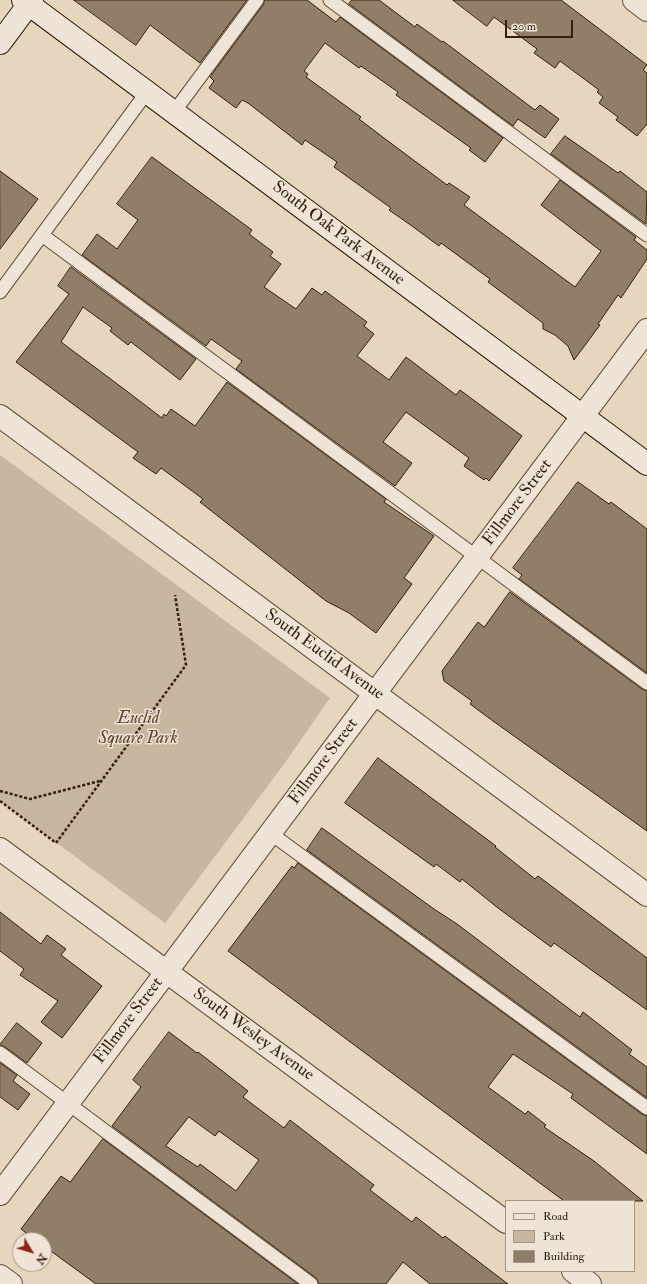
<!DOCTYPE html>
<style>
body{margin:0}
#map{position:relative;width:647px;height:1284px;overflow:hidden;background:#e6d6be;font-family:"IM FELL Double Pica",serif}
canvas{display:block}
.legend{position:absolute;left:505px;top:1200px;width:130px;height:72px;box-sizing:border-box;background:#efe4d5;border:1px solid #a59584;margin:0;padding:5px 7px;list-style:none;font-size:12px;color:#351f0b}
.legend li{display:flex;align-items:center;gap:8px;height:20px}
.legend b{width:20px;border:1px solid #a59584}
.north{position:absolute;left:12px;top:1232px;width:40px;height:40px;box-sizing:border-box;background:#efe4d5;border:1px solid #a59584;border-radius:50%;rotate:128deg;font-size:11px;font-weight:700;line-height:16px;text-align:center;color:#351f0b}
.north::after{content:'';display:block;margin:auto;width:14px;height:18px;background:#8f2418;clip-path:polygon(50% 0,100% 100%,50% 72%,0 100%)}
.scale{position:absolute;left:505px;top:20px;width:68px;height:18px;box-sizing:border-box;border:2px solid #351f0b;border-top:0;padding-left:5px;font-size:12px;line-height:14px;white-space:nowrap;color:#351f0b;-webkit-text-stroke:3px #efe4d5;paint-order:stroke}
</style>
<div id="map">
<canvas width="647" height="1284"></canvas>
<ul class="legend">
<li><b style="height:5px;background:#efe4d5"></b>Road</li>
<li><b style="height:11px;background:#c8b7a0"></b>Park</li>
<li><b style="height:11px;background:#917e68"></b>Building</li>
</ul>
<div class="north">N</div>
<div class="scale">20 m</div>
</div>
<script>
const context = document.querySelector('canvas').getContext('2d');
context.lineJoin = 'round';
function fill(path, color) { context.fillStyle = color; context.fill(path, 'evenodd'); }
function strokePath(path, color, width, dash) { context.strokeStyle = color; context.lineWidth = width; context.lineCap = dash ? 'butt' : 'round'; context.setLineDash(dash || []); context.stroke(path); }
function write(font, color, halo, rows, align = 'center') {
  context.font = font + ' "IM FELL Double Pica",serif'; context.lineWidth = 3; context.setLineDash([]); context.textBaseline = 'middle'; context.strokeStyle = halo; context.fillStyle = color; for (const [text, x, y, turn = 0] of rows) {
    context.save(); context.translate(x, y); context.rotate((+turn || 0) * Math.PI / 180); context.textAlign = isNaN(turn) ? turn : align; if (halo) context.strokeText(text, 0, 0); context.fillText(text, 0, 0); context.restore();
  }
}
fill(new Path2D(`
 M0,455L330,698L284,764L165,923L0,801Z`), '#c8b7a0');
const building = new Path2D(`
 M74,0H247L200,63L150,25L136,45Z
 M265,0H307L336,22L340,17L503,138L485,162L469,150L471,148L396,95L398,92L361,66L359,68L325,43L304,71L308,74L306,77L361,117L359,119L388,141L447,185L449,183L470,197L464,205L575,287L601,251L541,205L560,180L636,237L634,240L647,250V259L621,298L618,295L598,324L600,325L574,360L568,346L555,335L543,329V323L488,282L490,279L441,243L439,246L412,226L389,210L391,208L334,167L337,162L305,140L302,145L248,103L242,100L236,108L209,88L214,81L210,77L263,5Z
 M352,0H379L415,27L417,24L442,42L443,41L535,110L540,105L559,119L545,138L518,119L513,126L349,4Z
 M453,0H561L647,65L643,70L647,73V124L637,136L616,120L618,117L599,103L603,97L597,92L599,90L560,61L555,68L534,53L537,49L494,17L487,26Z
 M565,136L618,173L620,171L647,192L646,224L551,154Z
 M152,157L252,230L249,234L273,252L270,256L281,264L264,287L296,309L312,288L322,295L325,291L367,322L364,326L374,334L357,356L389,380L406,357L456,395L460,390L522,436L489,481L486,478L484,480L464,466L469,458L406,412L383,442L412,463L395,486L236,369L242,361L211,339L206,346L82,255L97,234L117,249L138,220L117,204Z
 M0,171L38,199L0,249Z
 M71,267L196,359L180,380L131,342L128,345L110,331L112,328L83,307L61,342L124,389L162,418L164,414L166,416L171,409L195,426L227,382L386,499L384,502L434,536L404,578L412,584L376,633L349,613L326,601L200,502L203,499L161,468L156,474L133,458L138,452L16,362L69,294L58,286Z
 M578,482L609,504L611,502L647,529V673L519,579L522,575L513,568Z
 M510,592L642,689L647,691V831L493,721L470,704L472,701L444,681L442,671L478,622L484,627Z
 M378,758L496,846L495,847L535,879L538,876L647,958V1010L554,943L551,947L498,908L462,879L460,882L436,864L434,867L345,803Z
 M322,828L434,909L457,924L580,1017L583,1012L632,1050L629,1054L647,1067V1098L307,850Z
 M298,863L642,1114L647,1116V1154L571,1098L573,1094L513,1054L488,1087L525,1114L528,1111L546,1125L544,1127L594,1161L643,1201H564L228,951L292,866L294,868Z
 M0,912L41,944L47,935L66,949L61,955L102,986L62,1038L41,1022L58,1001L20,975L24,969L0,951Z
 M17,1023L42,1043L27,1063L5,1047L0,1045Z
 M169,1032L197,1053L198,1052L248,1091L243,1097L284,1128L290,1120L374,1185L370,1190L412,1222L416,1217L443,1238L445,1236L508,1284H430L403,1262L386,1284H319L316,1278L112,1126L141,1087L133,1080ZM189,1117L215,1136L219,1131L259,1160L236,1191L200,1164L198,1167L166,1146Z
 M0,1063L17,1075L13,1081L30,1094L18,1110L0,1097Z
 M103,1139L298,1284H96L44,1246V1240H35L21,1229L61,1176L70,1182Z`);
fill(building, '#917e68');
strokePath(building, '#351f0b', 1);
const lane = new Path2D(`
 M330,0L647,235
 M174,112L257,0
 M42,235L647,683
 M0,292L147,92
 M270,833L647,1108
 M0,1053L311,1284`);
const street = new Path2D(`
 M634,0L647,10
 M0,416L647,895
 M0,849L506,1222
 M0,1194L647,330
 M573,1271L590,1284
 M0,1276L11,1284`);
const secondary = new Path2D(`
 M23,0L647,464
 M0,43L32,0`);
strokePath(lane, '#614d38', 15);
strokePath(street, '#614d38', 24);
strokePath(secondary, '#351f0b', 24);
strokePath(new Path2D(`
 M0,791L30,799L100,781
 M0,801L56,843L186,665L175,595`), '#351f0b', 2.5, [3, 2]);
strokePath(lane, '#efe4d5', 13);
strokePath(street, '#efe4d5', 22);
strokePath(secondary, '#efe4d5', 22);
write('17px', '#351f0b', '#efe4d5', [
 ["South Oak Park Avenue",338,234,37],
 ["Fillmore Street",518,503,-53],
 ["South Euclid Avenue",324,655,36],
 ["Fillmore Street",324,762,-53],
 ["Fillmore Street",129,1021,-53],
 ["South Wesley Avenue",253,1035,36]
]);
write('italic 17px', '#5a4530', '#efe4d5', [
 ["Euclid",138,719],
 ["Square Park",138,739]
]);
</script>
